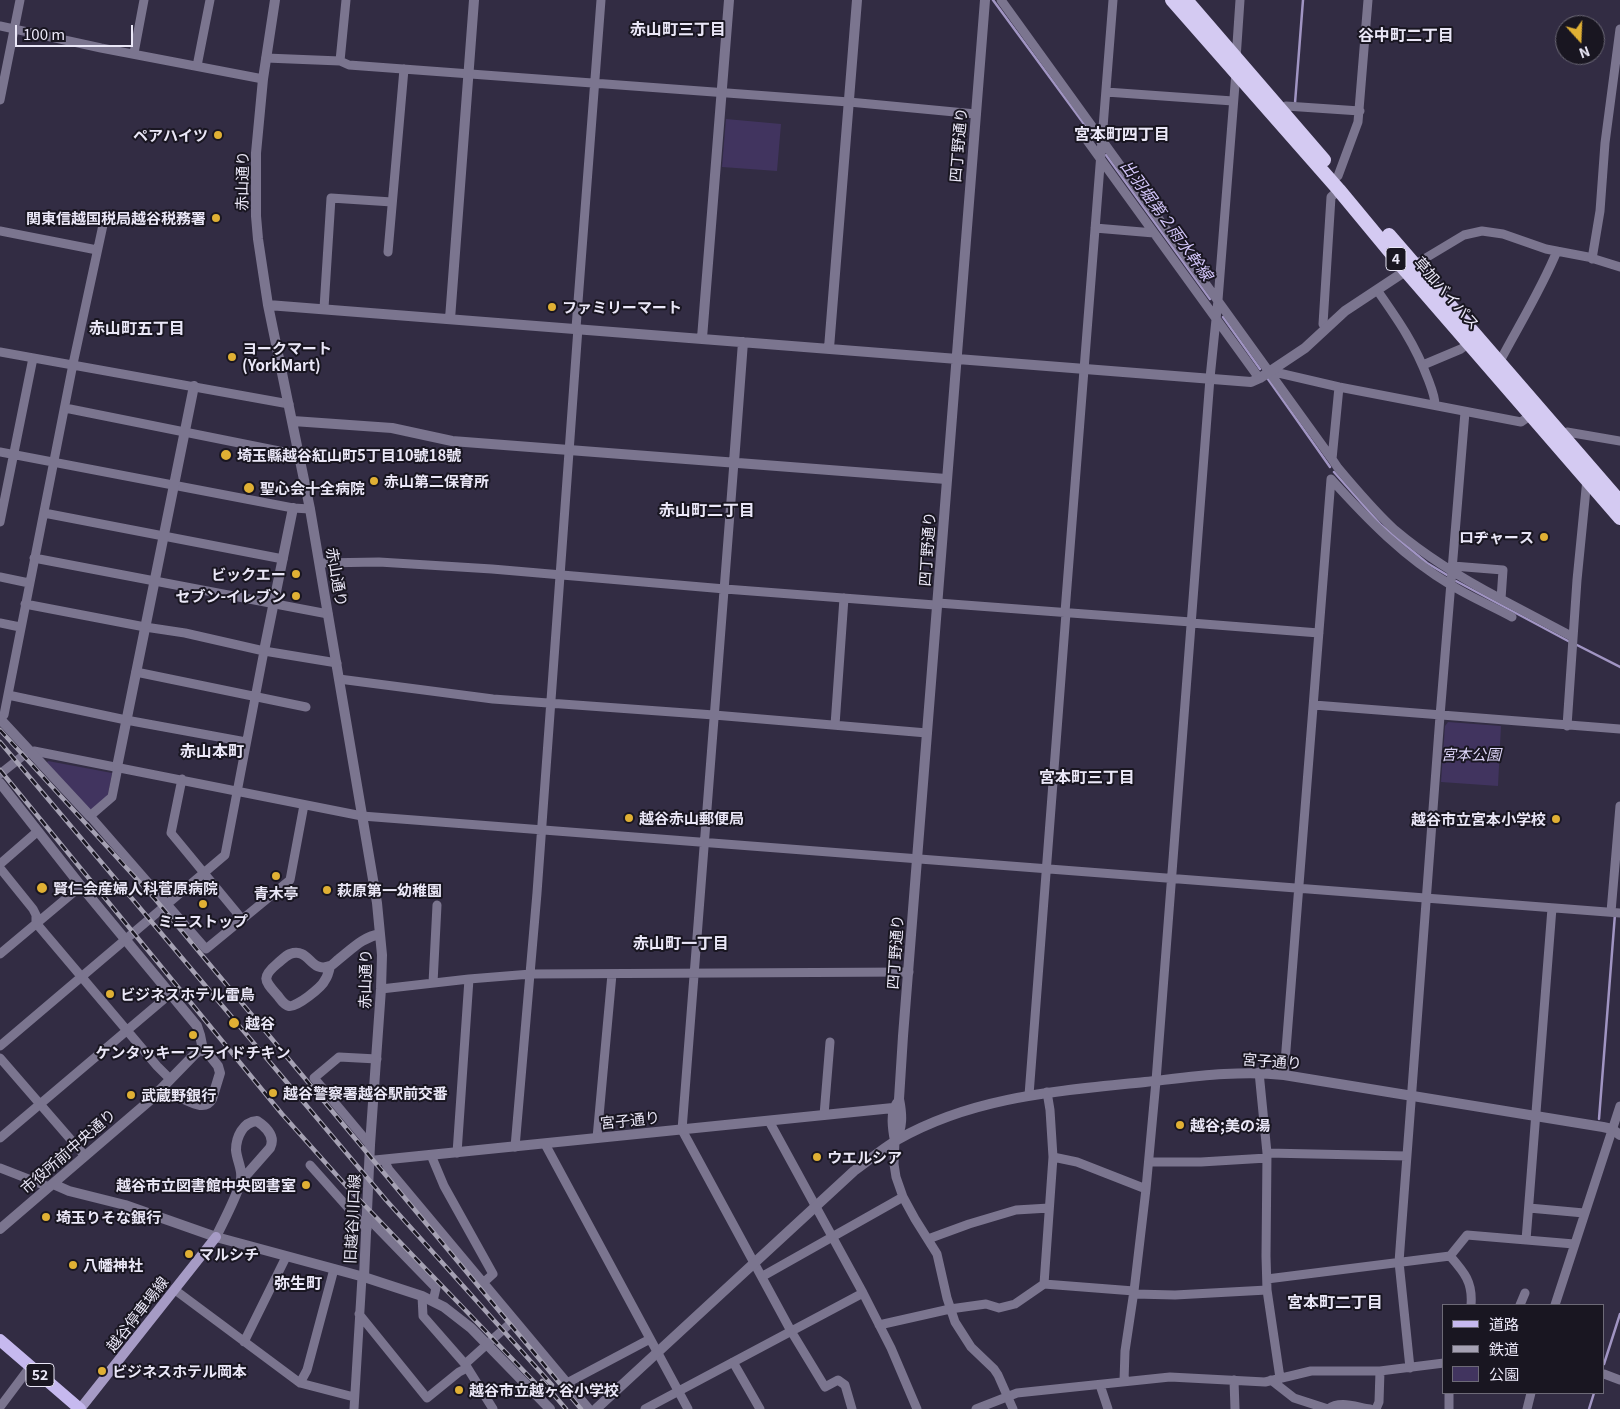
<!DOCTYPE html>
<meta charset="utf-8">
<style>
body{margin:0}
#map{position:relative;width:1620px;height:1409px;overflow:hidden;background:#322c43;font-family:Georgia,"Noto Sans JP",serif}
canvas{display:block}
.legend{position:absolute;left:1442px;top:1304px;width:162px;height:90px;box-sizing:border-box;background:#191621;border:1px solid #6d6a77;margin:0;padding:6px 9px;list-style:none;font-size:15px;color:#eae7f7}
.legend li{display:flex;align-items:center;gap:10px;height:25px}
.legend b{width:25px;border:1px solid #6d6a77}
.north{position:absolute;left:1555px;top:15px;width:50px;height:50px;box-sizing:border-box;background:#191621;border:1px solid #6d6a77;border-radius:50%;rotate:160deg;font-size:14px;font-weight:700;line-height:20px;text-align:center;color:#eae7f7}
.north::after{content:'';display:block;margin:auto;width:18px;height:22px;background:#e0b034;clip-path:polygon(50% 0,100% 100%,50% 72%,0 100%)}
.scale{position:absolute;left:15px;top:25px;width:118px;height:22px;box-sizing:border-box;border:2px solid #eae7f7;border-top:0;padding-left:6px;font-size:15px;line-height:18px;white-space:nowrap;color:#eae7f7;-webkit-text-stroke:4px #191621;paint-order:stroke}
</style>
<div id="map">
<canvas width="1620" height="1409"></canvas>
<ul class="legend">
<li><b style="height:6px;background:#c6b9ef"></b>道路</li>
<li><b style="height:6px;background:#a5a1b3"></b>鉄道</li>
<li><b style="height:14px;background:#41345f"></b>公園</li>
</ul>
<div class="north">N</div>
<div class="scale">100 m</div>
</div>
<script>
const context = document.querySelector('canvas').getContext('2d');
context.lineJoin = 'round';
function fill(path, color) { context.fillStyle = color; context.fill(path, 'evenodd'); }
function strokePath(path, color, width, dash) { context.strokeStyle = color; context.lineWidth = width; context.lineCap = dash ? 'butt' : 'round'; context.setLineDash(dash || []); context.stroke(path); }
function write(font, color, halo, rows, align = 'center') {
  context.font = font + ' Georgia,"Noto Sans JP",serif'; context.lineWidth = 4; context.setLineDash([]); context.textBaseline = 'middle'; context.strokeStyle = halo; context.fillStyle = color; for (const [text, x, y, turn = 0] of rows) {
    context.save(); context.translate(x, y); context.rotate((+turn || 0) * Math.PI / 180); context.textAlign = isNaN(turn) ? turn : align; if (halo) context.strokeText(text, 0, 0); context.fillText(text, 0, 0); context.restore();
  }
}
fill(new Path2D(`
 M726,119L781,124L777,171L722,167Z
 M1448,722L1501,726L1498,786L1441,782L1445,726Z
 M48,761L112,773L108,795L92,809H88L47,763Z`), '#41345f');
strokePath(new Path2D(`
 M993,0L1098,143
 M1295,103L1303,0
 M1106,155L1210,299
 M1223,317L1260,369
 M1268,379L1330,467
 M1334,472L1381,525L1427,563L1447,575
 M1456,581L1570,642
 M1577,645L1620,667
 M1599,1119L1615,914
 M1604,1364L1620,1314
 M1589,1409L1594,1393`), '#a195c3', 2.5);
strokePath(new Path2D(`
 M1001,0L1332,459
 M0,26L101,48L263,79
 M134,53L144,0
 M266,58L340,61L349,65L849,102L976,114
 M1236,59L1240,0
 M340,61L346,0
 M197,66L210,0
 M1106,92L1233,101
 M0,100L20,0
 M1282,110L1286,106L1360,111
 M1081,132L1259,378
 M1338,176L1358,122L1368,0
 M1095,228L1154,233
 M0,231L97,250
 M388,252L404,69
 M1592,259L1600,211L1605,143L1620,29
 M1414,265L1464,235L1482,231L1503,234L1546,249L1588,257L1620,267
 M1377,290C1398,320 1415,344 1428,379C1431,387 1435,396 1435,405
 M324,308L331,198L392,202
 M576,328L601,0
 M1326,328L1323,324L1331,197L1339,190
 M0,352L289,404
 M1499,363C1519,325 1541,290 1557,251
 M1423,365L1461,349L1469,343
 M1270,371L1339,387L1521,422L1531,415
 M1339,387L1332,459L1338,468C1356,489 1374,511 1395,530C1428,558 1463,579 1501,599
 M65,408L299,455
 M1560,434L1567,432L1620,441
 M0,452L293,508L310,509
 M734,462L682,1130L791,1331L825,1387L838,1380L845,1385L852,1409
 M44,513L283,559
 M0,522L33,358
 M34,558L328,614
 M320,563L379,562L492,569L725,589L935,605L938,603L1191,622
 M1453,566L1503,570L1501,599L1573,637
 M0,577L29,583
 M25,604L145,627L185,633L264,651L337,663
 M1065,612L1113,0
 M0,623L20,627
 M1191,623L1319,633
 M136,672L306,707
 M339,679L493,699L714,715L927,733
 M8,695L126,720L246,742
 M1314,705L1620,729
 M0,718L4,715L73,364L103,225
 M835,725L844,598
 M1567,726L1577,580L1587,479
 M31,753L34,751L362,816L1620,913
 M118,767L112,797L90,816L206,949L290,880L304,805
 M0,774L29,751
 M182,779L171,833L242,919
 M0,864L38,831
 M0,868L33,909L36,915V923L157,1066L170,1079
 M1611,912L1620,806
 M0,954L81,886
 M433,983L437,905
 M381,989L469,979L531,974L909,972
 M0,1046L225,855L264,651
 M0,1058L85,1156
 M1259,1072L1267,1153L1266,1256L1267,1290L1280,1378
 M1284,1075L1331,479C1367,519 1405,558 1451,585C1470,597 1492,606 1512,617
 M1047,1092L1050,1110L1053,1157
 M1029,1095L1066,613
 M824,1115L830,1042
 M769,1121L863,1293L891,1348L917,1409
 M0,1138L170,994
 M597,1138L612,974
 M895,1141L894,1164L896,1177L903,1197L915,1219L937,1254L947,1298L955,1322L971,1347L994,1369L998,1375L1013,1409
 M545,1144L688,1409
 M370,1145L314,1078L339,1057L377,1059
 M515,1147L537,893L578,328
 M457,1153L469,979
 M1267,1153L1407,1156
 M431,1155L444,1186L493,1274L483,1283
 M384,1160L389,1170L589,1409
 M1149,1162H1201L1267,1158
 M310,1165L367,1229
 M0,1168L49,1187
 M1529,1208L1584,1213
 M368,1218L436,1288L433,1301
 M928,1239L969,1224L1016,1210L1049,1208
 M1526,1240L1552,908
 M1450,1256C1464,1272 1473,1282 1471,1305
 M763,1276L903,1197
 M1267,1279L1450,1256L1467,1235L1574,1244
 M1044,1284L1134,1291
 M175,1290L300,1383L354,1397
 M1134,1294L1175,1295L1267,1290
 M422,1296L423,1316L465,1364L493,1409
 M1520,1305L1525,1293
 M1555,1305L1620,1106
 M359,1314L427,1398L459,1372L467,1368
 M879,1325L950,1309L986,1304L999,1308L1015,1304L1044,1284L1053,1157L1077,1162L1146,1189
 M244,1342L286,1257
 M733,1362L760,1409
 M465,1364L514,1320
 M1410,1368L1399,1262L1440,716L1465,412
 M1604,1374L1620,1380
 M1234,1380L1235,1409
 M1271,1380L1294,1398L1328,1409C1340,1400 1356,1407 1370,1409
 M1124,1381L1125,1351L1134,1291L1146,1189L1156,1081L1210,378L1218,300L1236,72
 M300,1383L307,1370L334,1269
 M567,1383L650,1339
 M1100,1385L1108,1409
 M1449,1393V1409
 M0,1407L30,1367
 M354,1409L362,1277
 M645,1409L863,1293
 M976,1409L1017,1393L1170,1377L1265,1382L1311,1371H1380L1444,1363
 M1376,1409L1379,1402L1380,1371
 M1527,1409L1531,1393`), '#7b758f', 9);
strokePath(new Path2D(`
 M275,0L263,79L256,153V216L258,239L268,305L310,509L377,903L382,955L381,989L370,1145L364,1277
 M268,305L1251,382L1260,378L1305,348L1345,311L1410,268
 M450,319L474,0
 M702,338L729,0
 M829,348L857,0
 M293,421L392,428L452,441L946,479
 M734,462L743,342
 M264,651L293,508
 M0,719L90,816
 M117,767L194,386
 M0,783L81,886L197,1026L200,1035L203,1050
 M330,966C329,971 328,976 325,980C322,987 296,1008 289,1006C284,1005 281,1000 278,996C265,981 260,978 278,963C282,960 285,956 290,954C310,947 310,974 330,966C333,965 336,961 339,959C353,948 363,937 380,934
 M895,1141C903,1128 902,1114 899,1099L903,1036L985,0
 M895,1141C893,1130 890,1113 897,1103
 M370,1161L893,1108
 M53,1184L69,1191L125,1205L216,1237L364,1277L422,1296L444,1307L471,1328L550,1409
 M0,1229L155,1096L159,1091L195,1054L199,1051H206L218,1066L220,1073L212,1099C204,1113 187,1099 176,1096C169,1095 162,1095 155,1096
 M216,1237C224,1220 234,1202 240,1184C244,1171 237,1162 236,1150C236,1137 243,1122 257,1121C266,1127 276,1136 270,1148L241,1181
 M596,1409L854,1171C868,1161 882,1149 897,1140C974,1096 1059,1091 1145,1082C1191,1077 1238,1070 1284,1075L1603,1127L1612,1129L1620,1135`), '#7b758f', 10);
strokePath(new Path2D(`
 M80,1409L216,1237`), '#a69bc5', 10);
strokePath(new Path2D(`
 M0,1340L80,1409`), '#c6b9ef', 12);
strokePath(new Path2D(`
 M1172,0L1339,190L1406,271L1620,518
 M1186,0L1324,160
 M1389,235L1620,502`), '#d4caf2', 14);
const rail = new Path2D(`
 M0,730L155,899L581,1409
 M0,742L386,1200L552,1385
 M0,770L282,1114L349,1189L543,1391
 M542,1381L566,1409`);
strokePath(rail, '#a5a1b3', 4.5);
strokePath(rail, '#191621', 2.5, [8]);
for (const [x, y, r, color] of [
 [218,135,5,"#e0b034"],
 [216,218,5,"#e0b034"],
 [552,307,5,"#e0b034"],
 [232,357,5,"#e0b034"],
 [226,455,6,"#e0b034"],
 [374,481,5,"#e0b034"],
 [249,488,6,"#e0b034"],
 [1544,537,5,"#e0b034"],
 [296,574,5,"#e0b034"],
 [296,596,5,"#e0b034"],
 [629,818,5,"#e0b034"],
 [1556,819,5,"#e0b034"],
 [276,876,5,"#e0b034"],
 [42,888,6,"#e0b034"],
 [327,890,5,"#e0b034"],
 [203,904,5,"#e0b034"],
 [110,994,5,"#e0b034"],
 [234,1023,6,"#e0b034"],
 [193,1035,5,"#e0b034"],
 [273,1093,5,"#e0b034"],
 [131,1095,5,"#e0b034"],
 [1180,1125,5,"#e0b034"],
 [817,1157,5,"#e0b034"],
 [306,1185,5,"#e0b034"],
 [46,1217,5,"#e0b034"],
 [189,1254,5,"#e0b034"],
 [73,1265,5,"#e0b034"],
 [102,1371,5,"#e0b034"],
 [459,1390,5,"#e0b034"]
]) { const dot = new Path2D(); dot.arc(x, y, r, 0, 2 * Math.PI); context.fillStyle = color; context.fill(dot); strokePath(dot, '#191621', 2); }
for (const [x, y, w] of [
 [1396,259,20],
 [40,1375,28]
]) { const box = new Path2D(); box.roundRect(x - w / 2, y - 11.5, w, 23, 4); context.fillStyle = '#191621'; context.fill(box); strokePath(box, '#eae7f7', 1); }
write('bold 14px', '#eae7f7', null, [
 ["4",1396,259],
 ["52",40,1375]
]);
write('bold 15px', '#eae7f7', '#191621', [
 ["ペアハイツ",208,135,"right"],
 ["関東信越国税局越谷税務署",206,218,"right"],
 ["ファミリーマート",562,307],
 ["ヨークマート",242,348],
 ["(YorkMart)",242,365],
 ["埼玉縣越谷紅山町5丁目10號18號",237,455],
 ["赤山第二保育所",384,481],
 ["聖心会十全病院",260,488],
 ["ロヂャース",1534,537,"right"],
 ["ビックエー",286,574,"right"],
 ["セブン-イレブン",286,596,"right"],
 ["越谷赤山郵便局",639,818],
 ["越谷市立宮本小学校",1546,819,"right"],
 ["賢仁会産婦人科菅原病院",53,888],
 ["萩原第一幼稚園",337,890],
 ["青木亭",276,893,"center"],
 ["ミニストップ",203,921,"center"],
 ["ビジネスホテル雷鳥",120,994],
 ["越谷",245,1023],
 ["ケンタッキーフライドチキン",193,1052,"center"],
 ["越谷警察署越谷駅前交番",283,1093],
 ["武蔵野銀行",141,1095],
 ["越谷;美の湯",1190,1125],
 ["ウエルシア",827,1157],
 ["越谷市立図書館中央図書室",296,1185,"right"],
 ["埼玉りそな銀行",56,1217],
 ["マルシチ",199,1254],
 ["八幡神社",83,1265],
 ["ビジネスホテル岡本",112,1371],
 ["越谷市立越ヶ谷小学校",469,1390]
], 'left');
write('15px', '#eae7f7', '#191621', [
 ["四丁野通り",958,145,-85],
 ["赤山通り",242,181,-89],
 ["草加バイパス",1447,293,49],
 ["四丁野通り",927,549,-86],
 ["赤山通り",337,577,80],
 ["四丁野通り",895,952,-86],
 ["赤山通り",365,979,-89],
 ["宮子通り",1272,1061,4],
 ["宮子通り",630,1120,-6],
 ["市役所前中央通り",68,1151,-41],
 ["旧越谷川口線",352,1219,-87],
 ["越谷停車場線",137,1314,-52]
]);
write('italic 15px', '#dcd4f7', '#191621', [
 ["宮本公園",1471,754]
]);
write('bold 16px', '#eae7f7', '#191621', [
 ["赤山町三丁目",678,29],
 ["谷中町二丁目",1406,35],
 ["宮本町四丁目",1122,134],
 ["赤山町五丁目",137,328],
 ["赤山町二丁目",707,510],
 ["赤山本町",212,751],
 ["宮本町三丁目",1087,777],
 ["赤山町一丁目",681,943],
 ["弥生町",298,1283],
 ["宮本町二丁目",1335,1302]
]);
write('italic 16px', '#d3c6fa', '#191621', [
 ["出羽堀第２雨水幹線",1167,220,54]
]);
</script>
